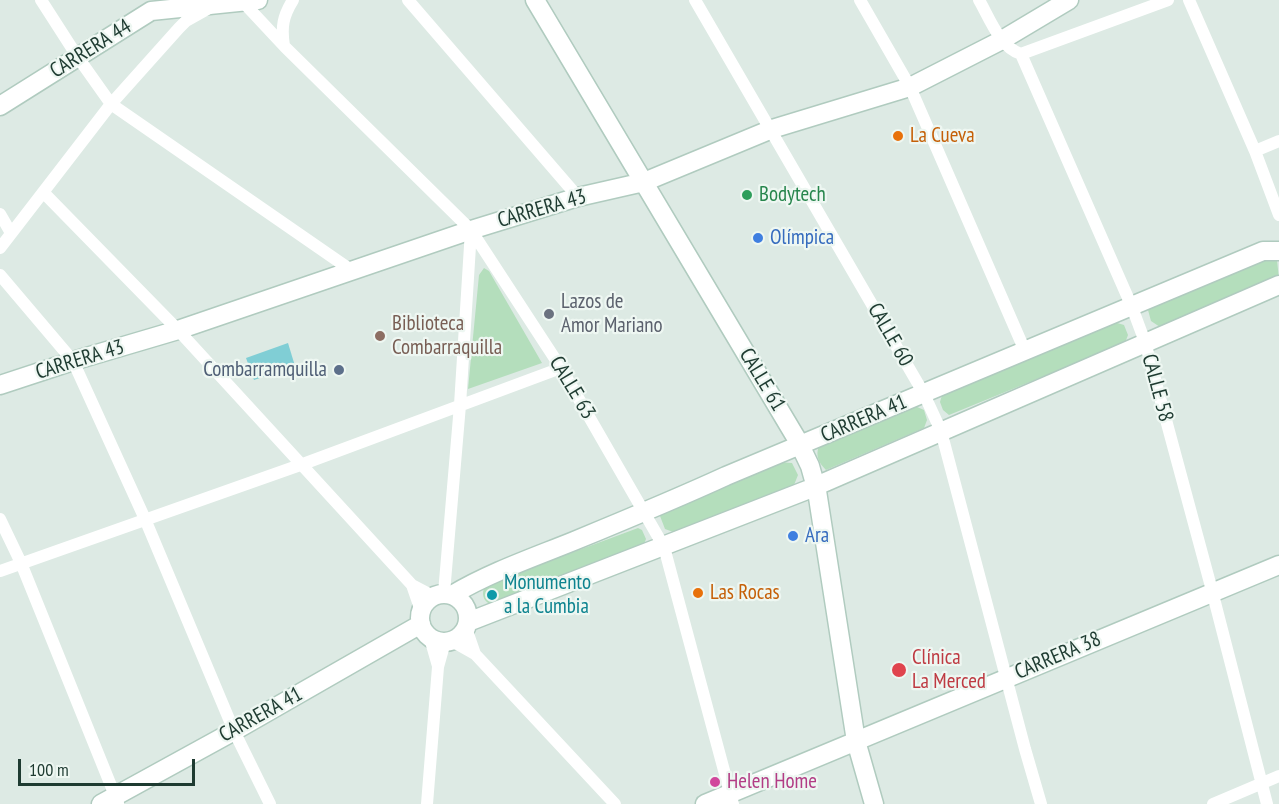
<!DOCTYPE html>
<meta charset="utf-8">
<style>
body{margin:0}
#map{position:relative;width:1279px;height:804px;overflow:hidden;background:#ddeae4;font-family:"PT Sans Narrow",sans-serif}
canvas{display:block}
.scale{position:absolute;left:18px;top:759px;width:177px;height:27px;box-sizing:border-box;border:3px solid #1e3b31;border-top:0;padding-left:8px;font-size:18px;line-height:21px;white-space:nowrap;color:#1e3b31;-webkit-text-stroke:4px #eef7f2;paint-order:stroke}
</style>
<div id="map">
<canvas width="1279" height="804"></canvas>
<div class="scale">100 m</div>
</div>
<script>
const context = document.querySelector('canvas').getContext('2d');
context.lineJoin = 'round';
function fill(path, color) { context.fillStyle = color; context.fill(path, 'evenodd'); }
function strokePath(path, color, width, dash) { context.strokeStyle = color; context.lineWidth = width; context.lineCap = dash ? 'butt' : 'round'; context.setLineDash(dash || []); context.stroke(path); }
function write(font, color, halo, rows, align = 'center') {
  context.font = font + ' "PT Sans Narrow",sans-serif'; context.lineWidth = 4.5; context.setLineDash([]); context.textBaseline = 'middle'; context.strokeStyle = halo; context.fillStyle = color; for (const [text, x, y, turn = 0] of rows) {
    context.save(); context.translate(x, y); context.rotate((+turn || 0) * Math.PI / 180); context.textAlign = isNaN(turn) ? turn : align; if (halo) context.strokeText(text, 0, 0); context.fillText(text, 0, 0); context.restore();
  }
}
fill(new Path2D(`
 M1265,258L1277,260L1279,279L1160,327L1151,321L1148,310L1154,304Z
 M484,268L489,271L542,363L468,389L479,275Z
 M1114,322L1124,325L1128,335L1125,343L949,415L943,410L940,402L942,395Z
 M915,406L924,410L927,420L924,428L826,470C819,463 815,456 819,446Z
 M778,462L792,463L798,475L794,485L676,533L665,529L660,516L665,508Z
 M638,528L642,530L646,539L644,544L493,606C485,602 481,597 484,588L493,582Z`), '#b4debc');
fill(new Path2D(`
 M288,343L295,366L254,380L246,358Z`), '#80ced5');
const secondary = new Path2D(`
 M535,0L798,441L810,466L817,491L856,741L874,804
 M0,106L151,11L258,0
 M0,385L73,361L178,330L471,230L578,197L644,182L772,129L910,87L1002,40L1069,0
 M420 618a24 24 0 1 1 48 0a24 24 0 1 1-48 0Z
 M452,595C491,572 532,558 574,541C625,520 676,499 726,476L1263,251H1279
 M468,622L807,490L1279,285
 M101,804L234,731L421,624
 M705,804L1279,565`);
strokePath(secondary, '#b0cbbf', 21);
strokePath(new Path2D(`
 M41,0L77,56L111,104L351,270
 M408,0L578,197
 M695,0L924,394L941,431L1025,749L1041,804
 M860,0L910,87L1025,351
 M979,0C989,17 1000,48 1021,54L1132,307L1145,342L1210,583L1267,804
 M1189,0L1255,151L1279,215
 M242,1L285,47L471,230L561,368L664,547L733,804
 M284,46C281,27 283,16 293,0
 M1021,54L1168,0
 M1255,151L1279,141
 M43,192L178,330L412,585L433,596
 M0,214L11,233
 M0,248L111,104L179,28L186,21L211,7
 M0,275L73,361L145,519L234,731L270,804
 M0,519L21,563L118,803
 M0,571L303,464L561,368
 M412,585L421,611
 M444,593L460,405L471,230
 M466,628L475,654
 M430,638L438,666
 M452,641L475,654L615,804
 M427,804L438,667L445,642
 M1213,804L1279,776`), '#fff', 12);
strokePath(secondary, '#fff', 18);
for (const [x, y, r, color] of [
 [898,136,6,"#e8710a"],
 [747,195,6,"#2e9e5b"],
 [758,238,6,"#3f7fe0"],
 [549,314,6,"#6b7280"],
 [380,336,6,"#8d6e63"],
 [339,370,6,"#5c6f8a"],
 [793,536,6,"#3f7fe0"],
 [698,593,6,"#e8710a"],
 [492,595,6,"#0f9aa8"],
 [899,670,8,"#e0444e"],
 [715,782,6,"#d1479c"]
]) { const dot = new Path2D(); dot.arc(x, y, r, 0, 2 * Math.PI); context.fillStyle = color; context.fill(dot); strokePath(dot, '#eef7f2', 2); }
write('21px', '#1e3b31', '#eef7f2', [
 ["CARRERA 44",91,49,-32],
 ["CARRERA 43",542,209,-16],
 ["CALLE 60",890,335,60],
 ["CARRERA 43",80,360,-17],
 ["CALLE 61",762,380,59],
 ["CALLE 63",572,388,59],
 ["CALLE 58",1157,388,75],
 ["CARRERA 41",864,419,-23],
 ["CARRERA 38",1058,656,-23],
 ["CARRERA 41",261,715,-29]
]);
write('21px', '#c56008', '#eef7f2', [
 ["La Cueva",910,136],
 ["Las Rocas",710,593]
], 'left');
write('21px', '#27864d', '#eef7f2', [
 ["Bodytech",759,195]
], 'left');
write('21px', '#366cbe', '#eef7f2', [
 ["Olímpica",770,238],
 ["Ara",805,536]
], 'left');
write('21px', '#5b616d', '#eef7f2', [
 ["Lazos de",561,302],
 ["Amor Mariano",561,326]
], 'left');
write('21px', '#785e54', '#eef7f2', [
 ["Biblioteca",392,324],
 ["Combarraquilla",392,348]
], 'left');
write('21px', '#4e5e75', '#eef7f2', [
 ["Combarramquilla",327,370]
], 'right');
write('21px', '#0d838f', '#eef7f2', [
 ["Monumento",504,583],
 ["a la Cumbia",504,607]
], 'left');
write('21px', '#be3a42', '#eef7f2', [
 ["Clínica",912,658],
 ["La Merced",912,682]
], 'left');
write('21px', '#b23c85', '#eef7f2', [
 ["Helen Home",727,782]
], 'left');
</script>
